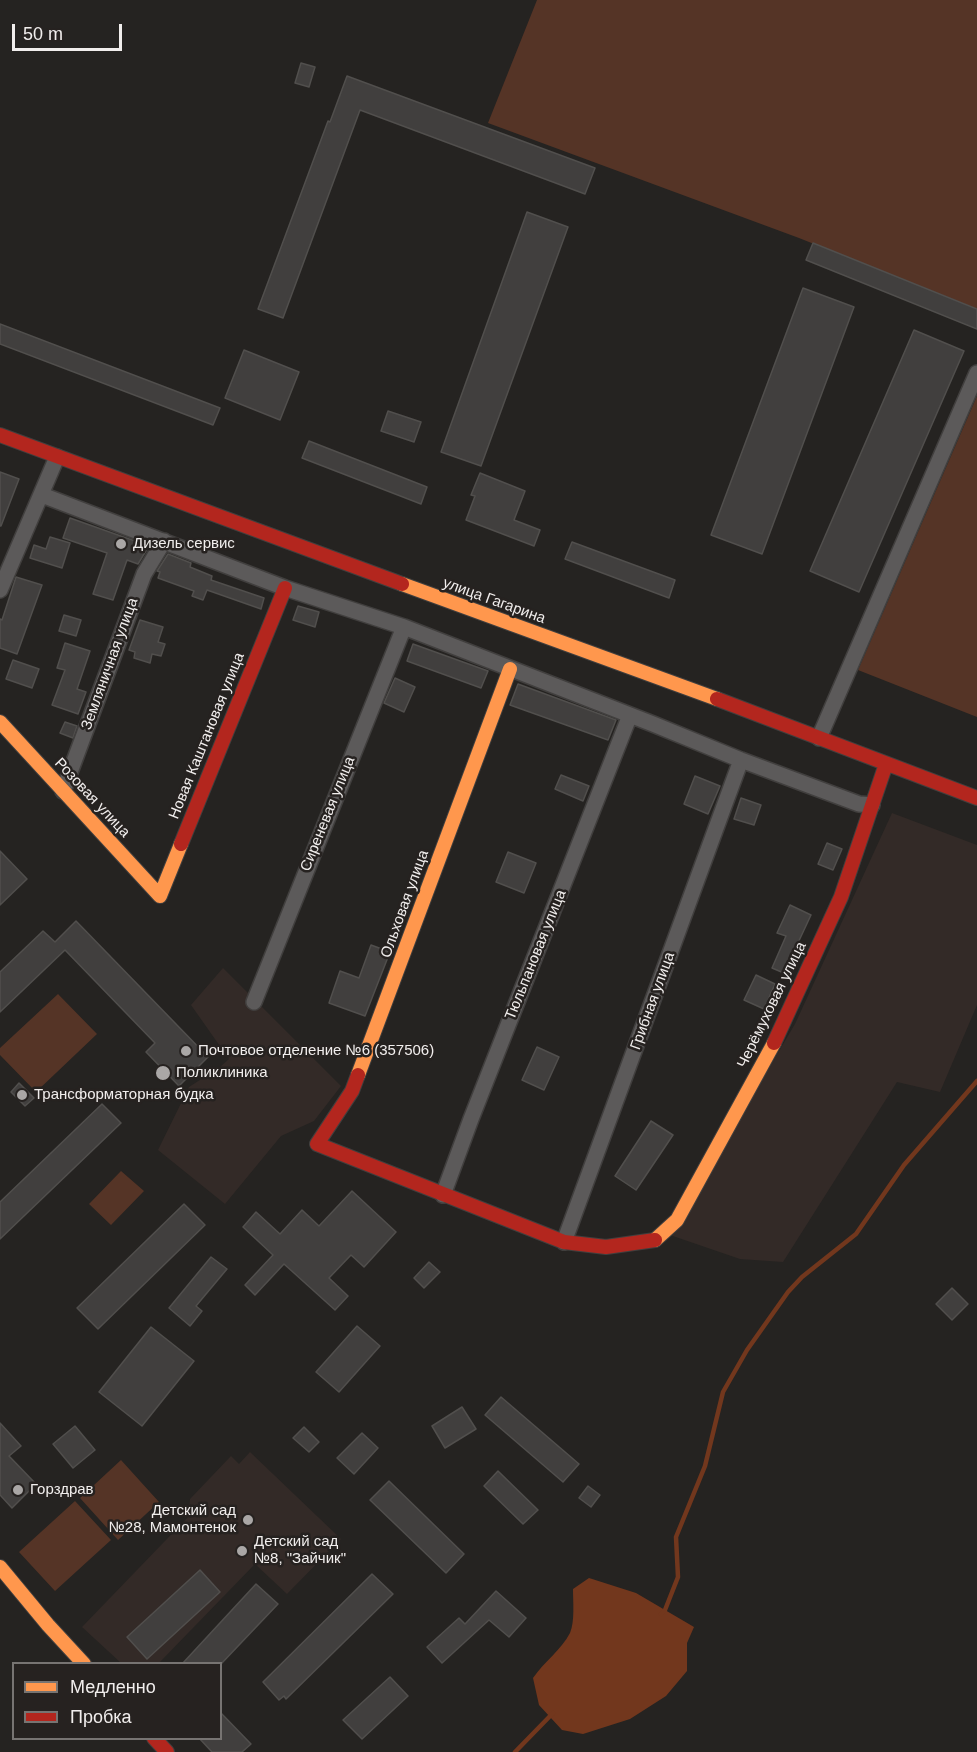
<!DOCTYPE html>
<meta charset="utf-8">
<style>
body{margin:0}
#map{position:relative;width:977px;height:1752px;overflow:hidden;background:#252321;font-family:Helvetica,sans-serif}
canvas{display:block}
.legend{position:absolute;left:12px;top:1662px;width:210px;height:78px;box-sizing:border-box;background:#262220;border:2px solid #777472;margin:0;padding:8px 10px;list-style:none;font-size:18px;color:#f1eeed}
.legend li{display:flex;align-items:center;gap:12px;height:30px}
.legend b{width:30px;border:2px solid #777472}
.scale{position:absolute;left:12px;top:24px;width:110px;height:27px;box-sizing:border-box;border:3px solid #f1eeed;border-top:0;padding-left:8px;font-size:18px;line-height:21px;white-space:nowrap;color:#f1eeed;-webkit-text-stroke:4px #262220;paint-order:stroke}
</style>
<div id="map">
<canvas width="977" height="1752"></canvas>
<ul class="legend">
<li><b style="height:8px;background:#ff974d"></b>Медленно</li>
<li><b style="height:8px;background:#b3261e"></b>Пробка</li>
</ul>
<div class="scale">50 m</div>
</div>
<script>
const context = document.querySelector('canvas').getContext('2d');
context.lineJoin = 'round';
function fill(path, color) { context.fillStyle = color; context.fill(path, 'evenodd'); }
function strokePath(path, color, width, dash) { context.strokeStyle = color; context.lineWidth = width; context.lineCap = dash ? 'butt' : 'round'; context.setLineDash(dash || []); context.stroke(path); }
function write(font, color, halo, rows, align = 'center') {
  context.font = font + ' Helvetica,sans-serif'; context.lineWidth = 5; context.setLineDash([]); context.textBaseline = 'middle'; context.strokeStyle = halo; context.fillStyle = color; for (const [text, x, y, turn = 0] of rows) {
    context.save(); context.translate(x, y); context.rotate((+turn || 0) * Math.PI / 180); context.textAlign = isNaN(turn) ? turn : align; if (halo) context.strokeText(text, 0, 0); context.fillText(text, 0, 0); context.restore();
  }
}
fill(new Path2D(`
 M892,813L977,845V1005L940,1092L897,1082L783,1262L740,1259L670,1235L795,1024Z
 M223,968L341,1086L314,1121L281,1136L225,1204L158,1150L189,1087L220,1067L229,1059L191,1005Z
 M250,1452L341,1539L287,1594L255,1564L159,1663H121L82,1627L192,1513L189,1510L190,1499L231,1456L239,1464Z`), '#332a27');
fill(new Path2D(`
 M537,0H977V309L799,238L488,123Z
 M977,396V717L858,670Z
 M58,994L97,1034L36,1092L0,1055V1048Z
 M121,1171L144,1191L111,1225L89,1204Z
 M121,1460L159,1502L118,1540L80,1498Z
 M75,1501L111,1540L55,1591L19,1552Z`), '#553426');
fill(new Path2D(`
 M589,1578L636,1593L694,1627L687,1643V1671L666,1696L630,1719L583,1734L562,1730L539,1705L533,1678C544,1662 561,1650 570,1633C575,1621 573,1602 573,1589Z`), '#72371d');
strokePath(new Path2D(`
 M661,1614L665,1610L678,1577L676,1537L705,1466L723,1392L747,1350L788,1292L802,1277L856,1234L904,1165L977,1081
 M515,1752L553,1713`), '#72371d', 4.5);
const building = new Path2D(`
 M301,63L315,67L309,87L295,83Z
 M347,76L595,168L585,194L360,110L283,318L258,309L328,121L330,122Z
 M527,212L568,227L481,466L441,452Z
 M813,243L977,309V329L806,260Z
 M803,288L854,307L762,554L711,535Z
 M0,324L220,408L213,425L0,344Z
 M914,330L964,351L859,592L810,571Z
 M244,350L299,372L280,420L225,398Z
 M388,411L421,422L414,442L381,431Z
 M309,441L427,487L421,504L302,458Z
 M0,472L19,479L1,526H0Z
 M480,473L525,491L514,520L540,530L534,546L466,520L475,496L471,495Z
 M70,518L149,546L138,564L127,560L113,600L93,594L107,553L63,538Z
 M50,537L70,543L62,568L30,558L34,545L46,549Z
 M572,542L675,580L669,598L565,559Z
 M168,554L191,563L190,567L212,576L211,580L264,598L261,609L207,590L203,600L192,596L194,591L158,578L160,572L157,571Z
 M16,577L42,585L17,654L0,648V619L2,620Z
 M298,606L319,612L315,627L293,620Z
 M64,615L81,620L76,636L59,631Z
 M140,620L163,627L158,642L165,644L161,656L152,654L150,663L134,658L135,652L129,650Z
 M65,643L90,651L77,689L86,692L78,714L52,705L65,670L57,668Z
 M413,644L488,671L481,688L407,661Z
 M13,660L39,669L32,688L6,679Z
 M395,678L415,687L404,712L384,703Z
 M518,684L616,720L608,740L510,705Z
 M65,722L77,726L73,738L60,733Z
 M561,775L589,786L583,801L555,789Z
 M695,776L720,786L708,814L684,804Z
 M741,798L761,805L754,825L734,819Z
 M827,843L842,849L833,870L818,864Z
 M0,851L27,879L0,905Z
 M508,852L536,863L524,893L496,882Z
 M790,905L811,915L790,960L797,963L791,976L772,968L786,936L777,933Z
 M76,921L208,1057L179,1086L146,1052L155,1043L65,950L0,1012V972L43,931L55,942Z
 M371,945L390,952L365,1016L329,1003L340,971L359,978Z
 M756,975L775,984L764,1009L744,1000Z
 M537,1047L559,1057L544,1090L522,1080Z
 M19,1083L34,1098L25,1106L11,1092Z
 M102,1104L121,1123L0,1239V1202Z
 M651,1121L673,1135L636,1190L615,1176Z
 M352,1191L396,1232L364,1267L351,1255L329,1278L348,1296L335,1310L284,1264L255,1295L245,1285L273,1255L243,1227L256,1212L280,1234L302,1210L319,1226Z
 M184,1204L205,1225L98,1329L77,1308Z
 M211,1257L227,1269L196,1306L202,1311L190,1326L169,1308Z
 M429,1262L440,1272L424,1288L414,1278Z
 M952,1288L968,1304L952,1320L936,1304Z
 M357,1326L380,1346L339,1392L316,1372Z
 M151,1327L194,1361L142,1426L99,1392Z
 M501,1397L579,1464L563,1482L485,1415Z
 M462,1407L476,1429L445,1448L432,1426Z
 M0,1423L21,1446L9,1456L36,1484L12,1508L0,1495Z
 M75,1426L95,1450L73,1468L53,1444Z
 M304,1427L319,1442L309,1452L293,1438Z
 M362,1433L378,1448L354,1474L337,1458Z
 M498,1471L538,1510L523,1524L484,1486Z
 M389,1481L464,1554L446,1573L370,1500Z
 M588,1486L600,1495L591,1507L579,1498Z
 M200,1570L220,1592L147,1659L127,1637Z
 M372,1574L393,1594L286,1699L284,1696L279,1700L263,1682Z
 M256,1584L278,1604L221,1664H182Z
 M496,1591L526,1618L509,1637L489,1620L442,1663L427,1647L459,1618L465,1624Z
 M390,1677L408,1696L362,1739L343,1720Z
 M220,1712L251,1744L242,1752H212L199,1738H220Z`);
fill(building, '#413f3e');
strokePath(building, '#514f4d', 1.5);
const street = new Path2D(`
 M42,495L285,588L404,627L653,724L741,760L859,804L872,805
 M0,590L57,457
 M819,738L977,373
 M63,791L144,574L164,541
 M254,1002L404,627
 M443,1195L471,1119L630,715
 M564,1242L741,760`);
const slow = new Path2D(`
 M402,584L717,699
 M0,722L160,896L181,844
 M358,1075L510,669
 M655,1240L677,1220L774,1043
 M0,1567L48,1625L84,1664`);
const jam = new Path2D(`
 M0,435L402,584
 M717,699L977,798
 M181,844L285,588
 M774,1043L841,897L886,764
 M358,1075L352,1091L317,1144L564,1242L606,1247L655,1240
 M154,1738L167,1752`);
strokePath(street, '#413f3e', 18);
strokePath(slow, '#413f3e', 16);
strokePath(jam, '#413f3e', 16);
strokePath(street, '#5c5a5a', 15);
strokePath(slow, '#ff974d', 14);
strokePath(jam, '#b3261e', 14);
for (const [x, y, r, color] of [
 [121,544,6,"#aaa7a6"],
 [186,1051,6,"#aaa7a6"],
 [163,1073,8,"#aaa7a6"],
 [22,1095,6,"#aaa7a6"],
 [18,1490,6,"#aaa7a6"],
 [248,1520,6,"#aaa7a6"],
 [242,1551,6,"#aaa7a6"]
]) { const dot = new Path2D(); dot.arc(x, y, r, 0, 2 * Math.PI); context.fillStyle = color; context.fill(dot); strokePath(dot, '#262220', 2); }
write('15px', '#f1eeed', '#262220', [
 ["Дизель сервис",133,544],
 ["Почтовое отделение №6 (357506)",198,1051],
 ["Поликлиника",176,1073],
 ["Трансформаторная будка",34,1095],
 ["Горздрав",30,1490],
 ["Детский сад",236,1511,"right"],
 ["№28, Мамонтенок",236,1528,"right"],
 ["Детский сад",254,1542],
 ["№8, \"Зайчик\"",254,1559]
], 'left');
write('15px', '#f1eeed', '#262220', [
 ["улица Гагарина",494,601,20],
 ["Земляничная улица",110,664,-70],
 ["Новая Каштановая улица",207,736,-68],
 ["Розовая улица",92,798,47],
 ["Сиреневая улица",328,814,-68],
 ["Ольховая улица",405,904,-70],
 ["Тюльпановая улица",536,955,-68],
 ["Грибная улица",653,1001,-70],
 ["Черёмуховая улица",772,1005,-64]
]);
</script>
